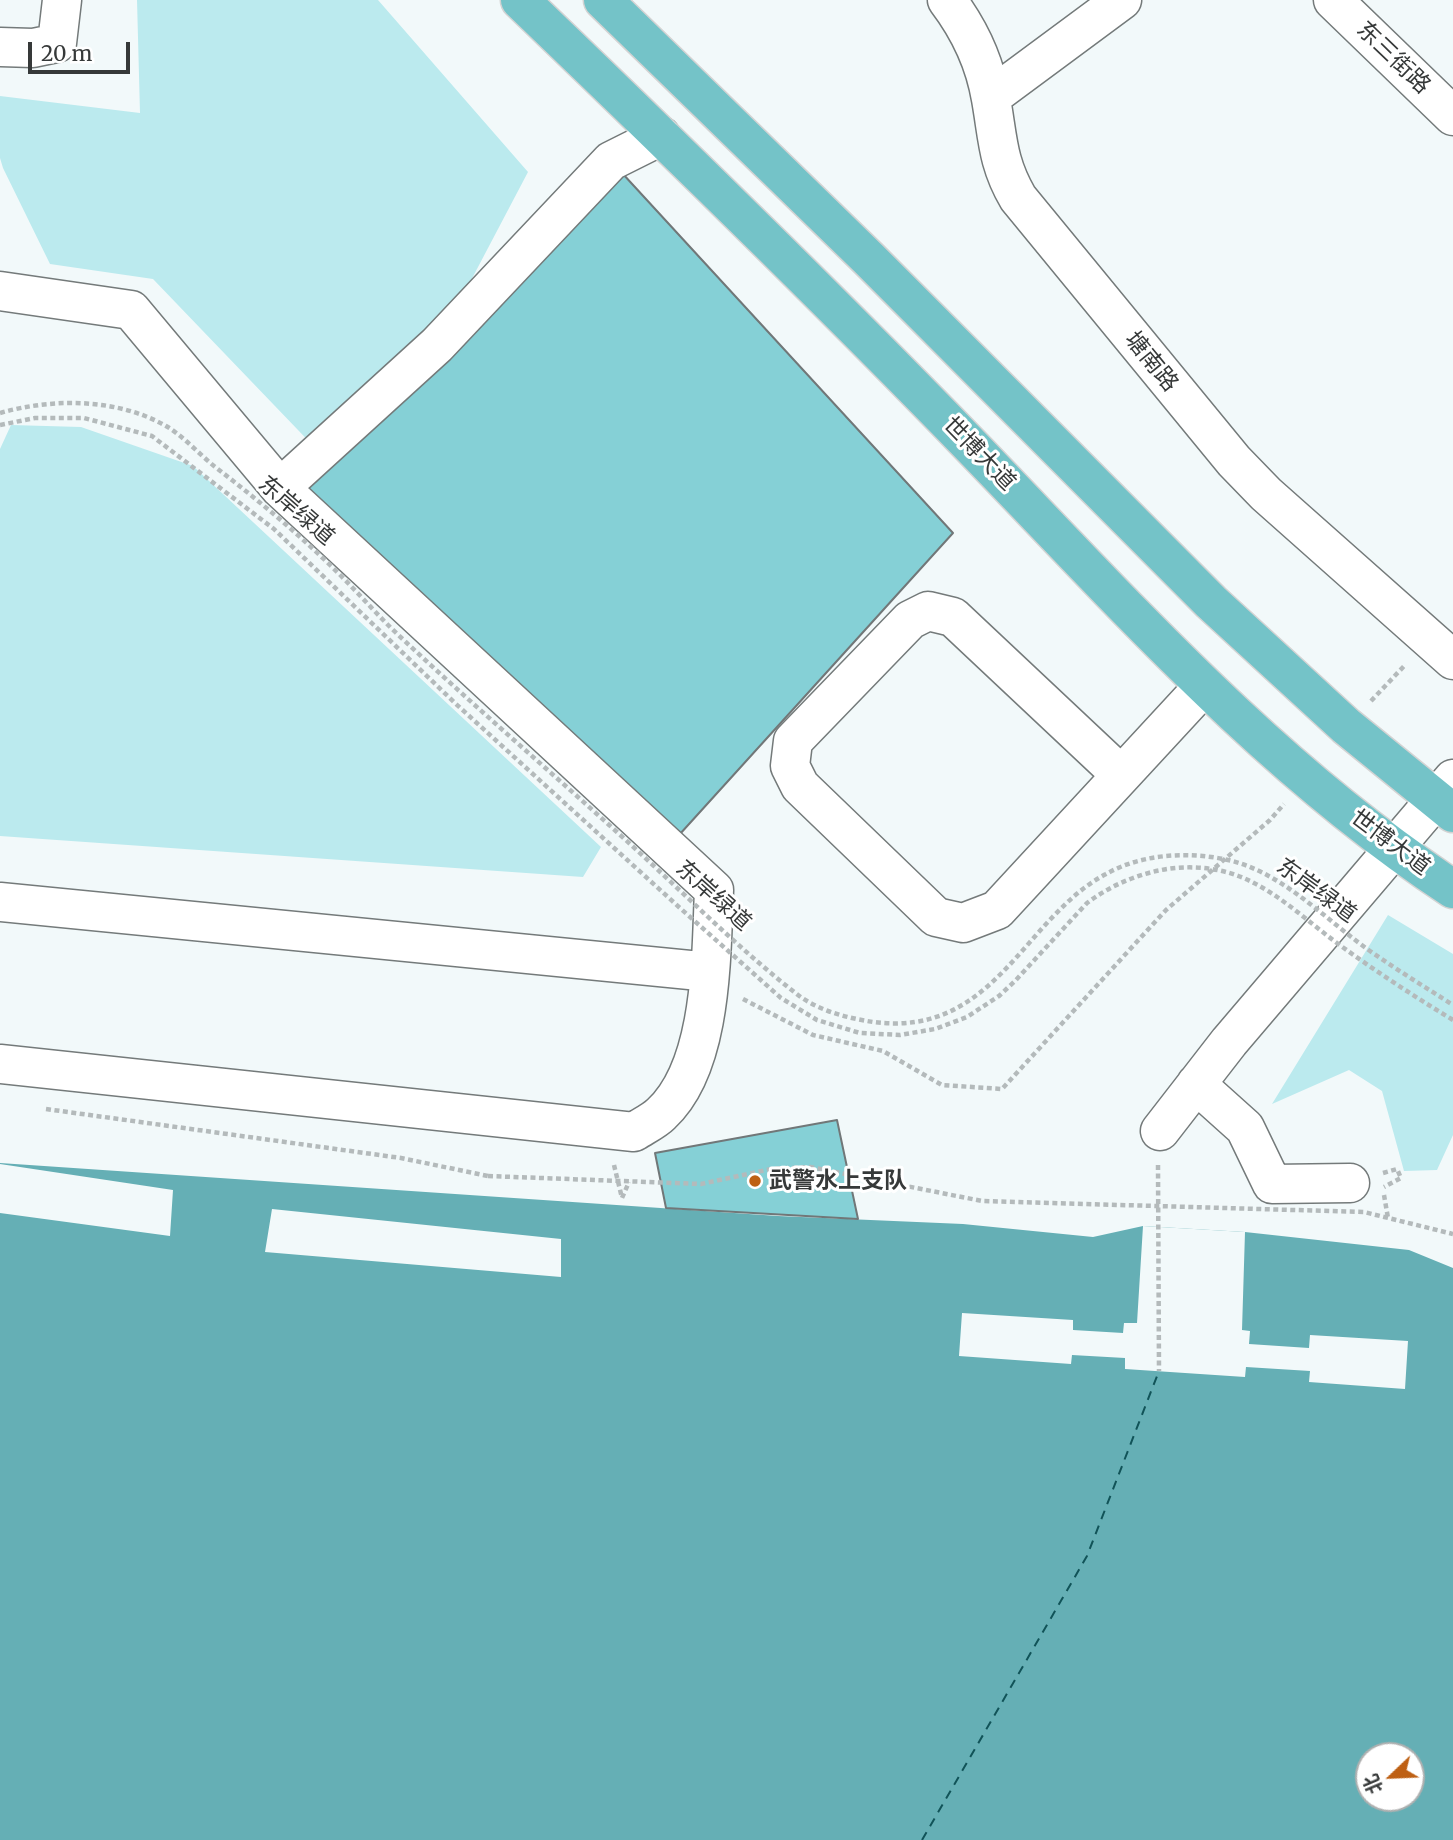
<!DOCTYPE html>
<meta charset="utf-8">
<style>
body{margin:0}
#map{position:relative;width:1453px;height:1840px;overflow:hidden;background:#f2f9fa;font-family:Merriweather,"Noto Sans SC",serif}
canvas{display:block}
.north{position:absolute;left:1355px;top:1742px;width:70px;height:70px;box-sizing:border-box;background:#fff;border:2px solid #afb0b0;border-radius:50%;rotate:247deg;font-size:19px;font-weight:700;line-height:28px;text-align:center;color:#363939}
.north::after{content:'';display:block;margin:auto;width:24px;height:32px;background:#be6014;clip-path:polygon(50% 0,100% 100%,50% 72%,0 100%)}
.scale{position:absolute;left:28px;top:42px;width:102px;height:32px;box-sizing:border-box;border:4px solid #363939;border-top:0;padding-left:9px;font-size:21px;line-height:24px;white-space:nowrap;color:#363939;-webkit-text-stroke:5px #fff;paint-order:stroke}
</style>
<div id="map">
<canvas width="1453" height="1840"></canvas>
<div class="north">北</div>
<div class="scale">20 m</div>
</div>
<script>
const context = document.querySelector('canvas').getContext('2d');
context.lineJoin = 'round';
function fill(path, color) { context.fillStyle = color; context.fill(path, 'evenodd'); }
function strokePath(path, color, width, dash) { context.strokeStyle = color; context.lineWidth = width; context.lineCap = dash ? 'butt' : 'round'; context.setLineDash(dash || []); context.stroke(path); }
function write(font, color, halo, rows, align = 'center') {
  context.font = font + ' Merriweather,"Noto Sans SC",serif'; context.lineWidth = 6; context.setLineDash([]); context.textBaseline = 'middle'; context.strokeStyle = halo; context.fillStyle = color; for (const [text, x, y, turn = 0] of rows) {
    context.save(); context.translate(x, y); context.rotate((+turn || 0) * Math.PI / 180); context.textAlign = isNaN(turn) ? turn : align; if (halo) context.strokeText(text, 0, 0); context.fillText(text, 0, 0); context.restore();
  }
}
fill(new Path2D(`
 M137,0H378L528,172L437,345L322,455L153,279L50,264L3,168L0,158V96L140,113Z
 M11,425L81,427L193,466L601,847L583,877L0,836V449Z
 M1388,915L1453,954V1135L1437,1170L1404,1171L1382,1091L1349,1070L1272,1104Z`), '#bbeaee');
fill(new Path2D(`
 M0,1163L778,1216L963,1224L1093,1237L1143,1226L1245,1232L1409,1250L1453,1268V1840H0ZM1369,1756H1411V1798H1369Z`), '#65afb5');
fill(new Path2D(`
 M0,1164L173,1190L170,1236L0,1213Z
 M272,1209L561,1239V1277L265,1252Z
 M1143,1226L1245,1232L1242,1330L1250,1331L1249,1344L1309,1348L1310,1335L1408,1341L1405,1389L1309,1382L1310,1371L1246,1367L1245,1377L1125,1369V1358L1072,1355L1071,1364L959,1356L962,1313L1073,1320V1330L1123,1333L1124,1323H1137Z`), '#f2f9fa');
strokePath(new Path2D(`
 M922,1840L1087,1556L1159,1371`), '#115358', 2, [9, 7]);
const building = new Path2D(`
 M611,161L953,533L670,845L293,492Z
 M837,1120L858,1219L666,1208L655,1153Z`);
fill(building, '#85d0d6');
strokePath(building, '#717778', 2);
const minor = new Path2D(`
 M947,0C969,29 985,63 991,99C998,138 997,162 1018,198L1234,461L1266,494L1453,660
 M1333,0L1453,116
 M0,47L33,48L57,43L62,0
 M991,97L1122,0
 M0,291L131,310L280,488L714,890C711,956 713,1066 661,1114C654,1121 643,1126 634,1132L0,1064
 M280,488L437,345L611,161L661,136
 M1120,774L953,617L928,611L910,620L793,741L790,766L800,786L936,917L963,923L997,910L1204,686
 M0,902L710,972
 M1196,1084L1245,1128L1272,1184L1350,1183
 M1160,1131L1229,1042L1453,779`);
const major = new Path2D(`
 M520,0C673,147 824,294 972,447C1123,603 1270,769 1453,889
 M603,0L869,259L1211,602L1346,726L1453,813`);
strokePath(minor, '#747a7a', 41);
strokePath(major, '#d3d3d3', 41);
strokePath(new Path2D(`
 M1371,701L1406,664
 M743,999L813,1035L883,1051L942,1085L1002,1089L1166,910L1270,820L1284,804
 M46,1109L401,1158L488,1176
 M614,1165L622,1198L629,1182
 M1158,1165L1159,1371
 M1383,1173L1397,1169L1401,1178L1384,1187
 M1384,1195L1388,1218`), '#b4babb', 4.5, [5, 3.5]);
strokePath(minor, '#fff', 38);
strokePath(major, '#74c3c8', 38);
strokePath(new Path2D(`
 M0,413C53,398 117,398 166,426C183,436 198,453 214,466C254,497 293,529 330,565C351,585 371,608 392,629C466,699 543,765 618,833C678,887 735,946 798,995C819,1011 848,1018 873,1022C995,1038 1023,918 1106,874C1141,854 1188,851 1228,860C1282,872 1326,920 1370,951C1397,970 1425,987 1453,1005
 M0,425L35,418H84L152,436L274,529L456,704L680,908L781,998L817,1020L860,1033L900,1035L935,1029L967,1017L999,996L1015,981L1087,903C1134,868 1199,854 1254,883C1285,899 1312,925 1341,946C1377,972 1415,997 1453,1020
 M488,1176L701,1184L771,1169L810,1167L982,1201L1364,1212L1453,1234`), '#b4babb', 4.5, [5, 3.5]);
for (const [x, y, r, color] of [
 [755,1181,7,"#be6014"]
]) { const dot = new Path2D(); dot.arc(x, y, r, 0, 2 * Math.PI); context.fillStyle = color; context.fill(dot); strokePath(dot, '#fff', 2.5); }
write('23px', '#363939', '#fff', [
 ["东三街路",1393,58,44],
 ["塘南路",1151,362,51],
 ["世博大道",979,454,46],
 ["东岸绿道",296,511,41],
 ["世博大道",1390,843,37],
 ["东岸绿道",1316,891,36],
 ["东岸绿道",713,896,42]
]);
write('bold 23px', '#363939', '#fff', [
 ["武警水上支队",769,1181]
], 'left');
</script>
